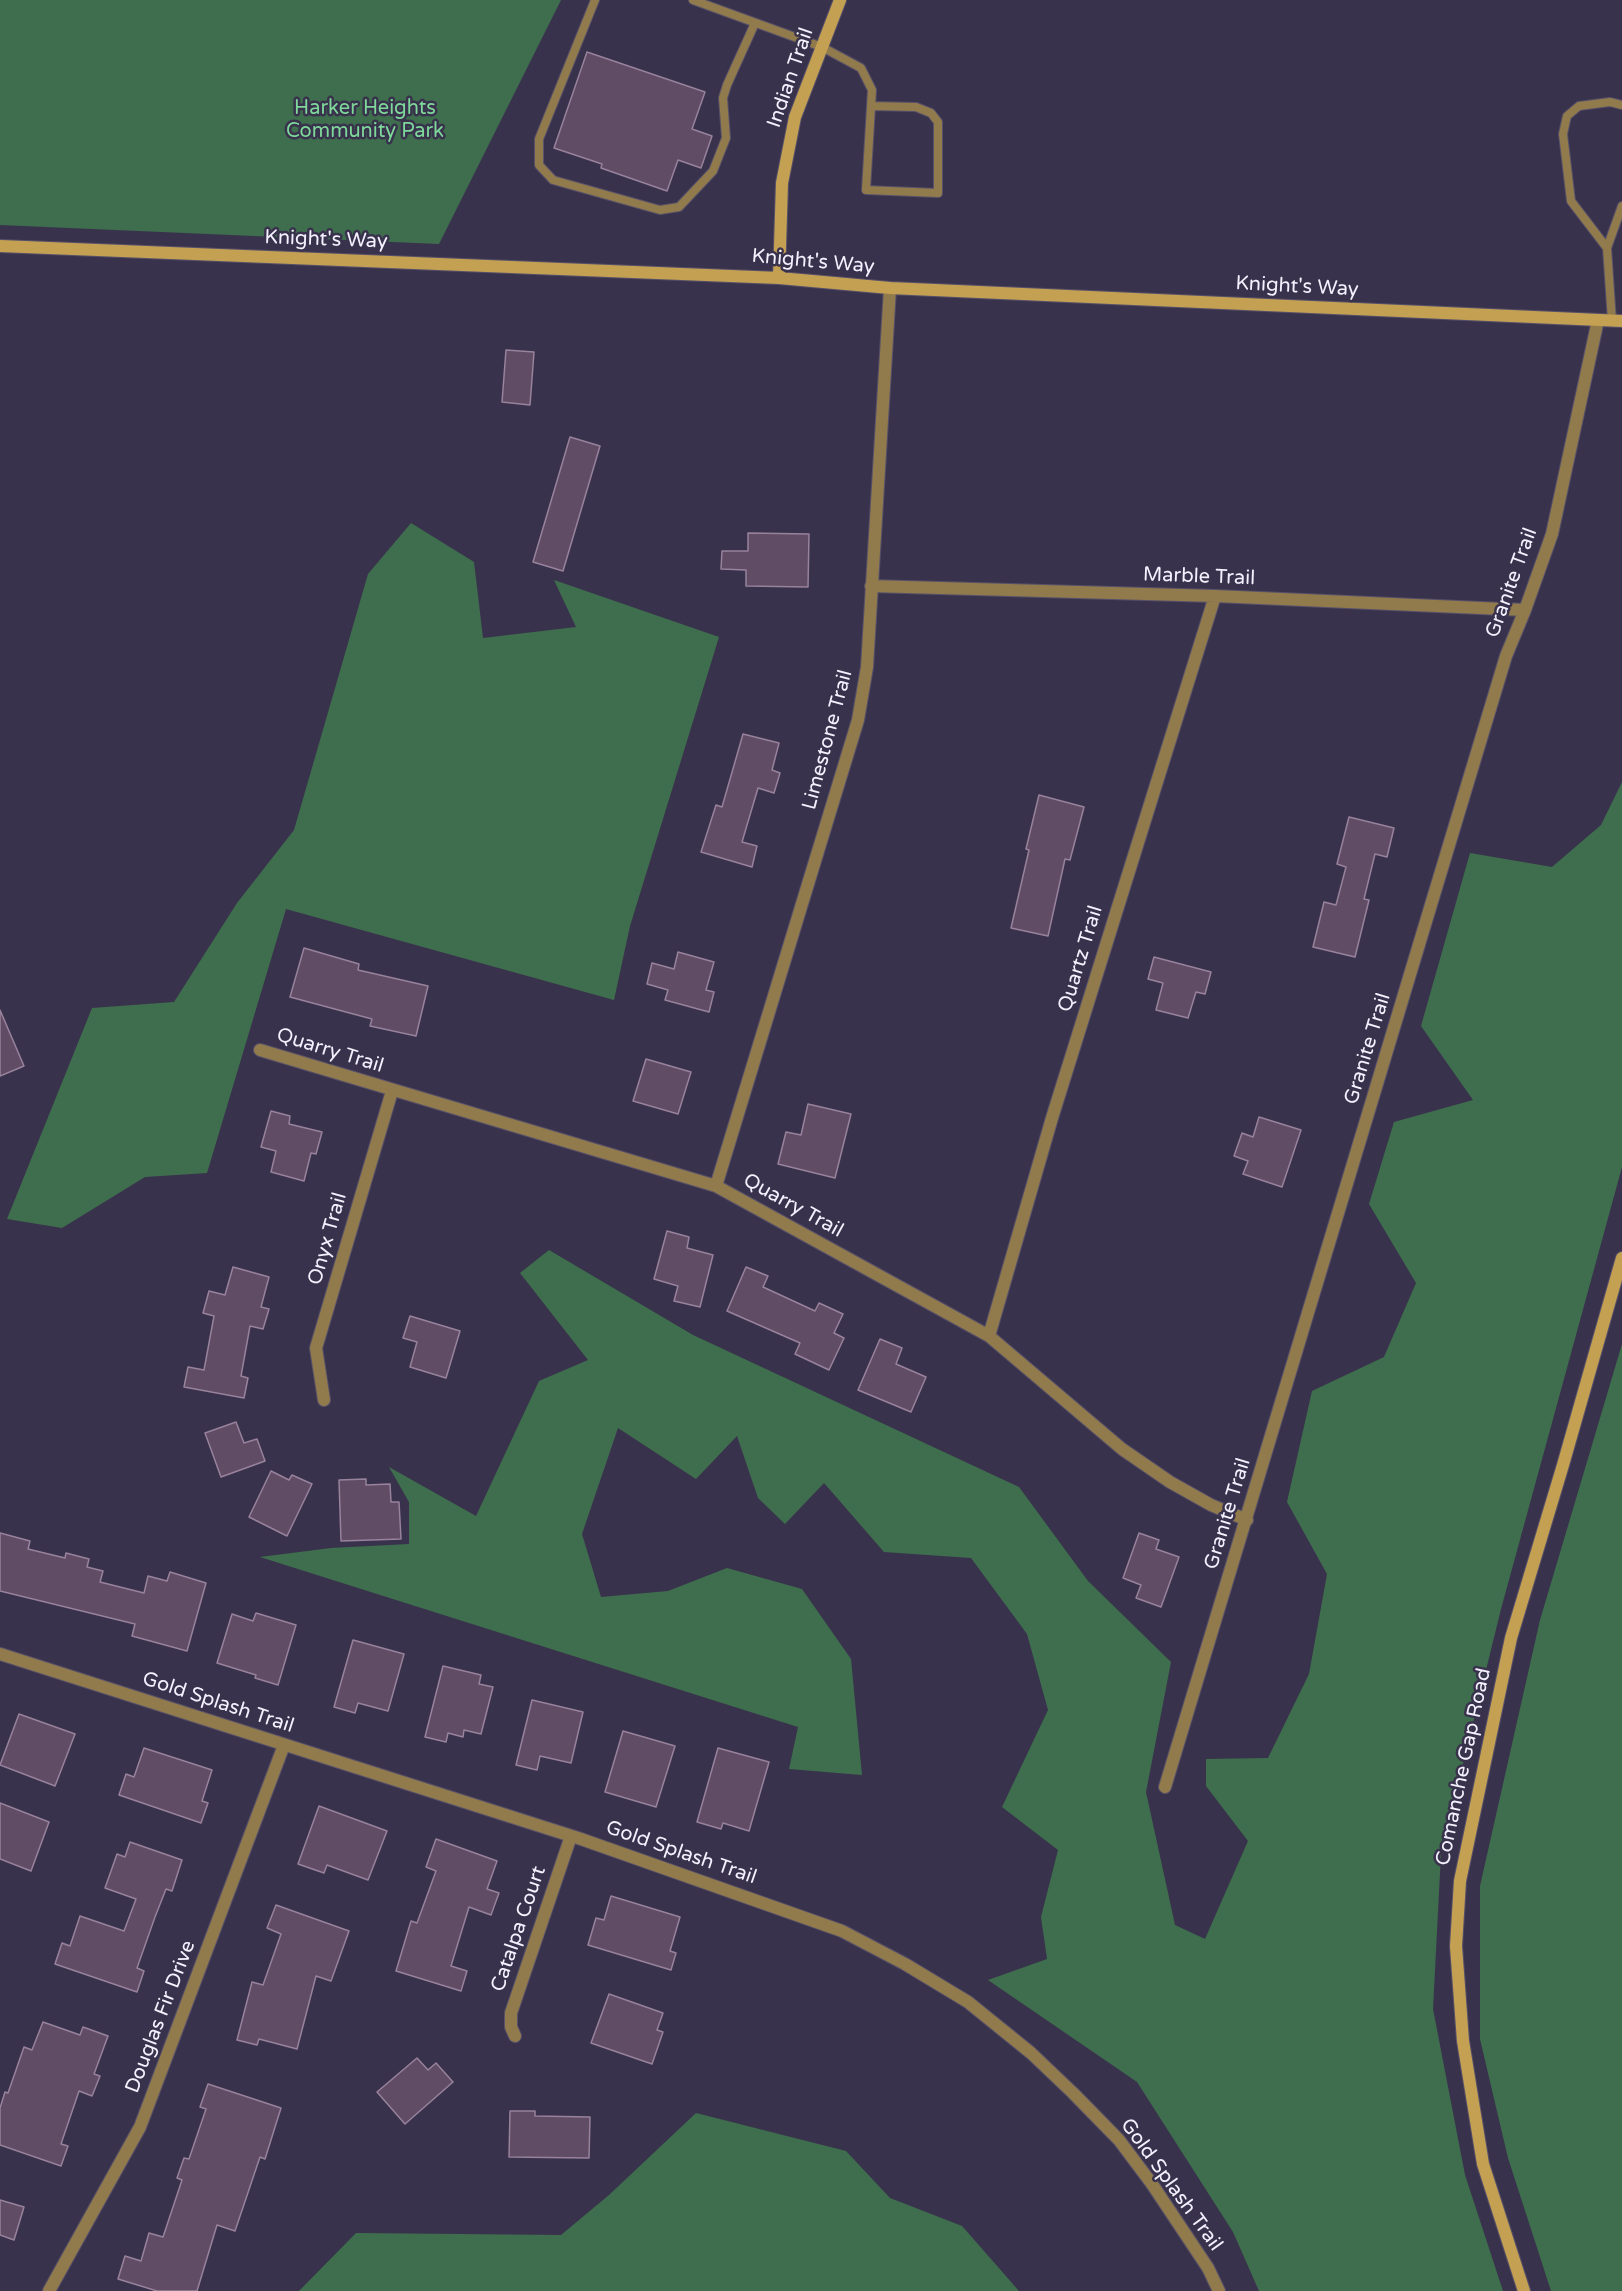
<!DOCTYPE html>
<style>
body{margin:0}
canvas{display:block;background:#39324c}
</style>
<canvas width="1622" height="2291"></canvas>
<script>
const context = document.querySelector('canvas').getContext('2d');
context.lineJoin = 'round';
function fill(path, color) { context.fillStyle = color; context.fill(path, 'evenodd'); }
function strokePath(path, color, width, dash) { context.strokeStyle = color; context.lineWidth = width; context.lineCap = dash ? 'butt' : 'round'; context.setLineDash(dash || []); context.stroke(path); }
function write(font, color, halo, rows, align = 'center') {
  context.font = font + ' "Varela Round",sans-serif'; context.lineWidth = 5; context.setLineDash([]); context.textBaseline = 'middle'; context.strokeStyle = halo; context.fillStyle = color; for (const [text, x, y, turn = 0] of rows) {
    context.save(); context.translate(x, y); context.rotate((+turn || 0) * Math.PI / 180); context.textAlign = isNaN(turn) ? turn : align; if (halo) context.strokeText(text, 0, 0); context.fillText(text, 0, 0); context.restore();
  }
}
fill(new Path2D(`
 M0,0H561L439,244L0,225Z
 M411,523L474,562L483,638L576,627L554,580L719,637L630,926L614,1000L286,909L207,1173L145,1177L62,1228L7,1219L92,1008L174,1002L237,903L294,830L368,574Z
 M1622,782V1167L1501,1609L1441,1853L1433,2009L1465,2175L1503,2291H1259L1233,2232L1137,2082L988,1980L1047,1959L1041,1917L1058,1850L1002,1807L1048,1710L1027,1634L971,1558L884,1552L824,1483L785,1524L758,1498L737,1436L696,1479L618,1428L582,1534L601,1597L668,1591L727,1568L802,1589L851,1659L862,1775L789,1769L798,1727L260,1557L331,1548L409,1544V1502L389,1467L476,1516L539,1381L588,1360L520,1273L549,1250L693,1335L1019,1487L1088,1581L1171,1662L1146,1792L1175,1925L1205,1939L1248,1841L1206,1786V1759L1268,1758L1309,1674L1327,1574L1287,1502L1312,1391L1384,1357L1416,1283L1369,1204L1394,1122L1473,1100L1421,1026L1470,853L1552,867L1601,825Z
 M1622,1344V2291H1551L1508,2158L1480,2039V1886L1540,1620Z
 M696,2113L846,2151L890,2198L962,2226L1019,2291H299L356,2233L561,2235L609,2195Z`), '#3e6e4d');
const building = new Path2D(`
 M587,52L705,92L692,129L712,136L701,168L678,160L667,191L601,168L602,164L554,148Z
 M506,350L534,352L530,405L502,402Z
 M570,437L600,446L563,571L533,562Z
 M748,533L809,534L808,587L746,586V570L721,569L722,551H748Z
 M743,734L779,743L772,770L780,773L774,793L758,788L742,842L757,846L752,867L701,852L716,805L722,807Z
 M1039,795L1084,807L1070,860L1065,859L1048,936L1011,928L1029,850L1026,849Z
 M1349,817L1394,828L1387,857L1375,854L1364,899L1369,900L1355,957L1313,947L1324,902L1336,905L1346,867L1337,864Z
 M304,948L359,964L358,970L428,986L416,1036L370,1026L372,1019L290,997Z
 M678,952L714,962L706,990L714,992L709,1012L665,1000L668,990L647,984L652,963L674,969Z
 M1154,957L1211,972L1205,994L1196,992L1188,1018L1156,1010L1163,983L1148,979Z
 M0,1010L24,1066L0,1076Z
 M646,1059L691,1072L678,1114L633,1101Z
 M808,1104L851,1114L835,1178L778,1164L786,1132L801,1135Z
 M271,1111L290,1116L289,1124L322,1132L316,1154L311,1153L304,1181L271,1172L276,1151L261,1147Z
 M1259,1117L1301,1130L1282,1187L1243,1174L1248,1161L1234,1156L1242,1133L1253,1137Z
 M667,1231L689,1237L687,1248L713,1255L700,1307L674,1301L678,1286L654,1279Z
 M233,1267L269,1277L261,1307L269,1309L263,1329L250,1326L241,1376L248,1378L244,1398L184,1387L188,1367L204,1370L214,1316L203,1313L209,1291L225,1295Z
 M746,1267L768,1276L763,1287L815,1311L819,1303L843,1314L834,1333L844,1338L829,1370L795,1354L800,1343L727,1311Z
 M410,1316L460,1331L446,1378L410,1367L417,1342L403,1338Z
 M880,1339L902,1348L896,1364L926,1377L911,1412L858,1390Z
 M236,1422L244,1443L257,1439L265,1461L221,1477L205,1433Z
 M271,1471L289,1480L292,1475L312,1484L287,1536L249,1517Z
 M366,1479V1485L390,1484L391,1502H399L401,1539L341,1541L339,1480Z
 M0,1533L30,1541L28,1549L65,1558L66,1553L89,1559L87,1567L103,1571L100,1582L144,1593L148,1576L167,1581L170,1572L206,1583L187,1651L132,1636L135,1624L0,1591Z
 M1139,1533L1159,1540L1156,1549L1179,1557L1161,1607L1136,1598L1141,1585L1123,1578Z
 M256,1613L296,1625L278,1685L255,1678L256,1675L217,1663L232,1614L253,1621Z
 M353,1640L404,1654L388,1711L358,1703L355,1713L334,1707Z
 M443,1666L481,1675L479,1684L493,1687L481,1734L464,1730L463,1737L448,1733L446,1742L425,1737Z
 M532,1700L583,1712L571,1763L540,1756L537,1770L516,1765Z
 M19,1714L75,1734L55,1786L0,1765Z
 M623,1731L675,1746L656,1807L605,1792Z
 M144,1748L212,1770L202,1801L208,1803L201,1823L119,1795L126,1774L134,1777Z
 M718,1748L769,1762L749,1831L723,1823L721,1829L697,1822Z
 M0,1803L49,1822L31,1871L0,1859Z
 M319,1806L387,1831L368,1880L327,1865L324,1873L298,1864Z
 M436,1839L497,1861L487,1889L499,1893L491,1915L469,1907L451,1966L467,1971L461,1991L396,1971L411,1921L417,1923L436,1871L426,1867Z
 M130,1842L182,1860L172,1891L166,1889L155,1917L137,1968L144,1971L137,1992L55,1964L62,1943L70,1946L80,1916L124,1931L136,1899L105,1888L117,1854L125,1857Z
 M611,1896L680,1917L670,1951L676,1953L671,1970L588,1945L596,1918L604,1920Z
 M276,1905L349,1931L331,1981L316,1976L297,2049L259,2039L257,2045L237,2040L252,1982L263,1985L281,1934L267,1928Z
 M609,1994L663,2013L657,2030L663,2032L652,2064L591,2043Z
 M43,2022L80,2035L83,2027L108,2036L94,2074L100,2076L92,2096L79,2091L61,2144L68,2146L61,2166L0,2145V2108L5,2092L8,2093L24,2047L32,2050Z
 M417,2058L428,2070L436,2063L453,2082L405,2124L377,2092Z
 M208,2084L281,2108L265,2159L260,2157L235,2231L217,2225L197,2291H157L118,2279L125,2256L141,2261L149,2233L163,2237L182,2180L177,2178L184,2158L189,2159L206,2109L200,2107Z
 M510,2111H535V2116L590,2117L589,2158L509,2157Z
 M0,2200L24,2207L14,2240L0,2235Z`);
fill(building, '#604c64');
strokePath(building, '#98829c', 1.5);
const lane = new Path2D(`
 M595,0L539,139V165L553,180L660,210L679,207L713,171L726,138L723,98L727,85L755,23
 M693,0L822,47L861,68L872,90L866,190L938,193V122L931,113L916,107L871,106
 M1607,248L1571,201L1563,134L1567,116L1579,106L1610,102L1622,105
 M1612,321L1607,248L1622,206`);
const street = new Path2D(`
 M871,586L1215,596L1525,610
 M260,1050L716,1186L989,1336L1122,1449L1170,1482L1211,1505L1247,1520
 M716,1186L858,720L867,667L890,288
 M989,1336L1052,1118L1215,596
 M324,1400L316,1348L392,1091
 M0,1654L581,1839L842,1931L905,1964L968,2002L1031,2053L1073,2093L1119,2140L1152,2184L1208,2268L1219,2291
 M1165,1787L1506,656L1525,610L1552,534L1598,320
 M515,2036L511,2027V2013L571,1836
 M49,2291L140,2127L284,1745`);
const secondary = new Path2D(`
 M0,246L779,278L890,288L1622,321
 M779,278L782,183L795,117L840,0
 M1524,2291L1483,2164L1463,2041L1456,1946L1460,1881L1511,1638L1563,1465L1622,1258`);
strokePath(lane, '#575169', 10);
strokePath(street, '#575169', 14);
strokePath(secondary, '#575169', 14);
strokePath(lane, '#917a4c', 8);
strokePath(street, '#917a4c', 12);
strokePath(secondary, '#c4a052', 12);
write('20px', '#f4f1ff', '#39324c', [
 ["Indian Trail",791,78,-71],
 ["Knight's Way",326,240,2],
 ["Knight's Way",813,262,5],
 ["Knight's Way",1297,287,3],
 ["Marble Trail",1199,577,2],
 ["Granite Trail",1512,583,-70],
 ["Limestone Trail",828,740,-75],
 ["Quartz Trail",1081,959,-73],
 ["Granite Trail",1368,1049,-73],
 ["Quarry Trail",330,1051,17],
 ["Quarry Trail",793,1206,29],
 ["Onyx Trail",328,1239,-74],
 ["Granite Trail",1228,1514,-73],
 ["Gold Splash Trail",218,1703,18],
 ["Comanche Gap Road",1464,1767,-78],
 ["Gold Splash Trail",681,1853,19],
 ["Catalpa Court",519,1929,-71],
 ["Douglas Fir Drive",161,2017,-69],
 ["Gold Splash Trail",1171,2185,54]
]);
write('20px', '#7dd899', '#39324c', [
 ["Harker Heights",365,109],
 ["Community Park",365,132]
]);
</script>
